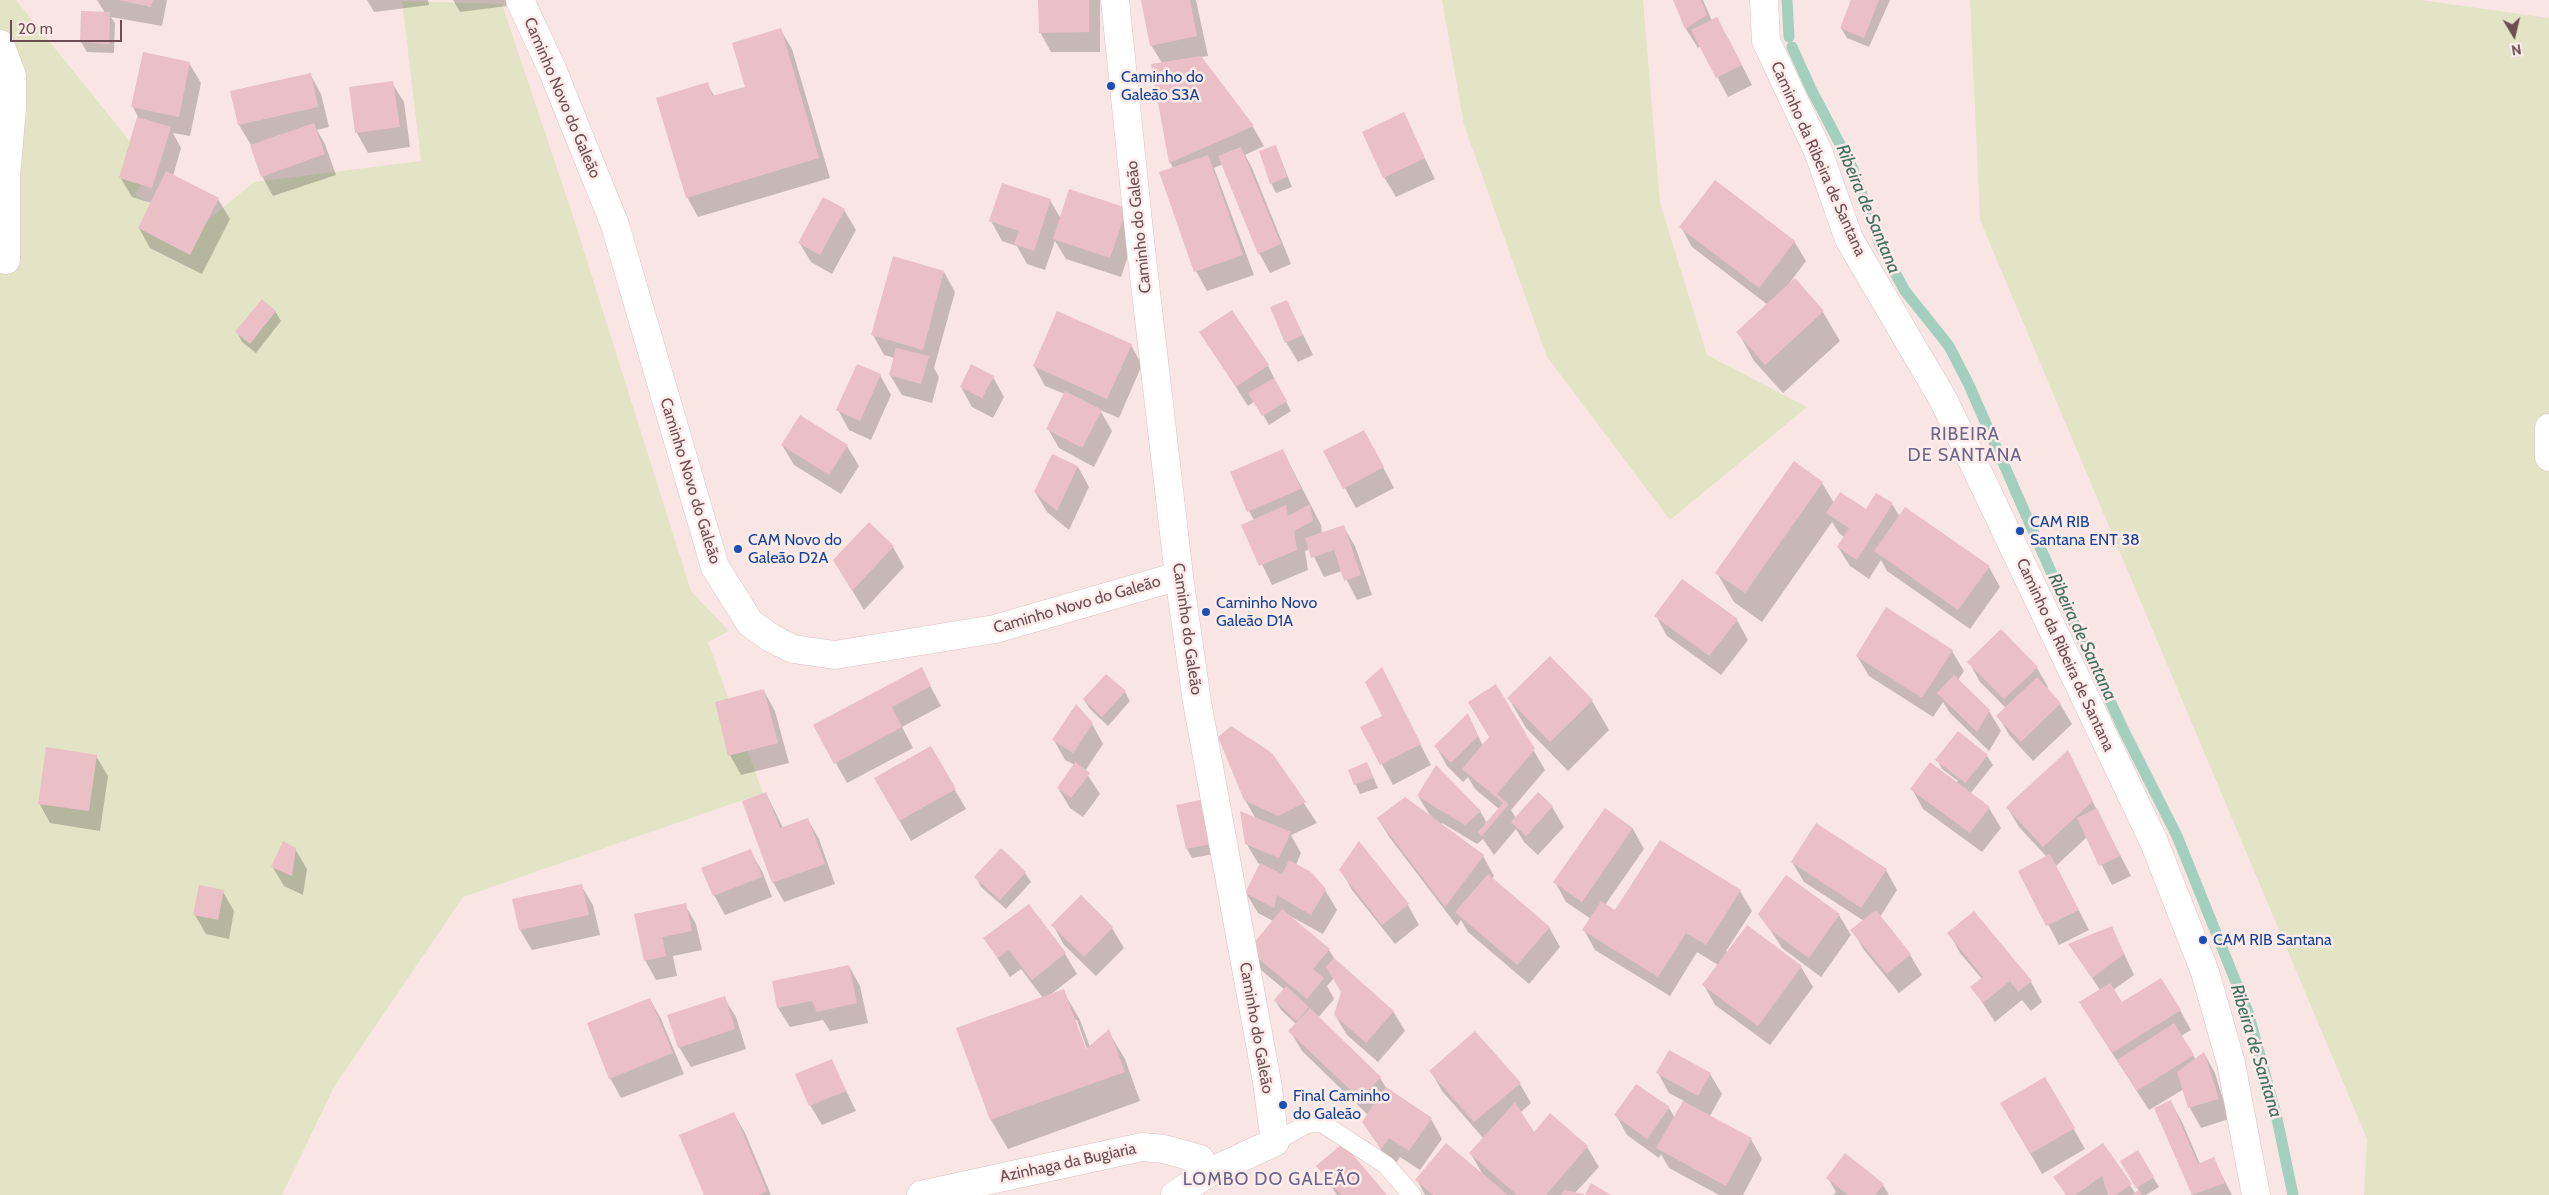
<!DOCTYPE html>
<meta charset="utf-8">
<style>
body{margin:0}
#map{position:relative;width:2549px;height:1195px;overflow:hidden;background:#f9e6e4;font-family:Cabin,sans-serif}
canvas{display:block}
.north{position:absolute;left:2489px;top:10px;width:50px;height:50px;-webkit-text-stroke:4px #fcebe9;paint-order:stroke;rotate:171deg;font-size:14px;font-weight:700;line-height:20px;text-align:center;color:#6d4d53}
.north::after{content:'';display:block;margin:auto;width:18px;height:22px;background:#6d4d53;clip-path:polygon(50% 0,100% 100%,50% 72%,0 100%)}
.scale{position:absolute;left:10px;top:20px;width:112px;height:22px;box-sizing:border-box;border:2px solid #6d4d53;border-top:0;padding-left:6px;font-size:15px;line-height:18px;white-space:nowrap;color:#6d4d53;-webkit-text-stroke:4px #fcebe9;paint-order:stroke}
</style>
<div id="map">
<canvas width="2549" height="1195"></canvas>
<div class="north">N</div>
<div class="scale">20 m</div>
</div>
<script>
const context = document.querySelector('canvas').getContext('2d');
context.lineJoin = 'round';
function fill(path, color) { context.fillStyle = color; context.fill(path, 'evenodd'); }
function strokePath(path, color, width, dash) { context.strokeStyle = color; context.lineWidth = width; context.lineCap = dash ? 'butt' : 'round'; context.setLineDash(dash || []); context.stroke(path); }
function write(font, color, halo, rows, align = 'center') {
  context.font = font + ' Cabin,sans-serif'; context.lineWidth = 5; context.setLineDash([]); context.textBaseline = 'middle'; context.strokeStyle = halo; context.fillStyle = color; for (const [text, x, y, turn = 0] of rows) {
    context.save(); context.translate(x, y); context.rotate((+turn || 0) * Math.PI / 180); context.textAlign = isNaN(turn) ? turn : align; if (halo) context.strokeText(text, 0, 0); context.fillText(text, 0, 0); context.restore();
  }
}
fill(new Path2D(`
 M0,0H16L153,170L135,194L192,233L254,182L421,161L402,1L502,4L572,213L691,591L729,631L708,642L763,793L463,897L334,1087L282,1195H0Z
 M1442,0H1643L1660,203L1707,355L1807,407L1670,520L1547,357L1464,125Z
 M1970,0H2421L2549,18V1195H2364L2367,1139L1980,220Z`), '#e2e4c5');
fill(new Path2D(`
 M97,0H167L162,26L111,17L115,23L114,53L87,52L81,42L105,13Z
 M367,0H428L429,5L374,12Z
 M453,0H506L507,6L460,12Z
 M1040,0H1100V52H1051L1040,32Z
 M1142,0H1196L1208,56L1201,57L1253,127L1264,146L1245,155L1252,168L1291,264L1270,273L1259,253L1223,164L1214,168L1254,275L1207,291L1196,271L1173,168L1170,162L1162,63L1151,45Z
 M1675,0H1703L1712,21L1728,38L1752,85L1728,97L1701,46L1698,48L1686,29Z
 M1852,0H1890L1869,47L1847,38L1841,28Z
 M780,29L792,49L830,178L698,217L687,197L707,84L715,97L746,88Z
 M189,63L201,83L190,136L173,133L181,148L173,176L218,199L230,219L202,274L150,248L139,228L151,203L132,197L120,177L138,117L133,107Z
 M310,74L321,94L329,127L317,130L325,144L336,175L273,196L262,176L251,145L239,125L232,92Z
 M392,83L404,102L410,147L368,153L357,133L351,88Z
 M1403,114L1435,179L1396,197L1384,177Z
 M1276,147L1292,187L1276,193L1271,183Z
 M823,199L844,210L856,230L832,274L811,262L799,242Z
 M1050,200L1061,219L1126,209L1137,229L1121,277L1066,259L1055,241L1045,270L1027,264L1017,246L1002,241L991,221Z
 M1681,227L1794,241L1806,261L1788,285L1795,280L1823,312L1840,341L1783,393L1754,361L1738,332L1768,305L1692,247Z
 M944,272L955,292L934,368L939,377L932,403L902,395L890,375L895,358L884,355L873,335Z
 M1287,302L1313,355L1298,362L1286,342Z
 M275,311L281,321L256,353L242,342L237,332Z
 M1201,333L1268,366L1291,411L1269,425L1255,401L1248,406Z
 M1131,345L1142,365L1119,418L1100,410L1112,431L1094,467L1059,448L1048,429L1065,394L1045,386L1034,366Z
 M880,375L891,395L871,440L849,430L838,410Z
 M993,377L1004,397L993,418L972,407L961,387Z
 M782,445L847,446L859,466L841,494L794,465Z
 M1283,451L1321,525L1322,533L1343,526L1355,546L1372,595L1357,600L1342,571L1324,577L1310,549L1305,551L1308,570L1272,585L1243,525L1254,520L1249,511Z
 M1325,452H1375L1394,488L1356,508Z
 M1052,455L1078,467L1089,487L1069,530L1047,512L1035,492Z
 M1822,483L1834,503L1866,511L1877,495L1892,504L1900,517L1989,567L2000,587L1970,629L1887,571L1881,560L1869,579L1850,566L1838,547L1844,537L1839,533L1832,522L1762,622L1734,602L1717,573Z
 M893,547L904,567L864,610L846,580Z
 M1656,616L1737,620L1748,640L1721,675L1667,636Z
 M1952,651L1964,671L1958,680L1989,711L2001,731L1989,751L1950,713L1943,702L1933,717L1869,676L1857,656Z
 M1969,662L2037,668L2048,687L2047,689L2060,704L2072,724L2033,761L2010,736L1998,716L2006,708L1980,682Z
 M921,669L941,706L902,727L913,748L847,783L815,726Z
 M1496,686L1545,770L1511,810L1516,818L1552,807L1564,827L1538,855L1524,842L1516,829L1494,855L1483,839L1477,844L1442,823L1441,825L1483,856L1494,876L1492,879L1549,927L1560,947L1529,984L1468,932L1461,920L1457,926L1390,838L1378,819L1431,817L1418,796L1480,811L1487,823L1499,809L1475,789L1468,777L1463,782L1447,766L1436,746L1468,715L1483,746L1491,738Z
 M1392,689L1431,765L1393,785L1362,727L1383,716Z
 M764,691L775,711L789,763L741,775L730,755Z
 M1125,692L1130,701L1108,726L1090,709L1084,700Z
 M1509,699L1592,701L1609,730L1568,771L1526,728Z
 M1092,724L1103,744L1085,771L1100,794L1083,817L1070,808L1058,788L1075,765L1065,760L1054,740Z
 M1231,728L1271,754L1317,823L1291,835L1301,853L1296,865L1310,873L1325,890L1337,910L1323,934L1288,915L1329,950L1336,961L1393,1011L1405,1031L1378,1062L1347,1035L1335,1015L1342,992L1334,978L1327,986L1334,999L1318,1018L1380,1078L1387,1089L1431,1119L1442,1139L1420,1170L1400,1157L1393,1168L1363,1122L1368,1115L1302,1051L1290,1031L1296,1024L1281,1010L1275,1000L1285,990L1261,970L1249,950L1273,921L1258,913L1246,893L1261,865L1258,863L1246,843L1256,819L1245,800Z
 M930,747L966,809L911,841L875,778Z
 M2067,752L2131,876L2112,885L2087,837L2056,866L2089,930L2059,945L2020,871L2047,857L2019,827L2007,807Z
 M96,756L108,776L100,831L50,823L39,803Z
 M1987,756L1993,765L1970,794L1989,808L2001,828L1982,852L1923,809L1912,789L1956,783L1958,781L1942,769L1937,760Z
 M1367,763L1378,788L1360,794L1349,771Z
 M766,793L783,828L808,820L819,839L835,884L784,902L773,882Z
 M1177,806L1219,853L1192,858L1187,849Z
 M1605,810L1633,829L1644,849L1605,905L1616,912L1740,891L1752,911L1726,951L1728,953L1747,927L1801,967L1813,987L1770,1045L1715,1005L1704,985L1718,965L1697,952L1670,996L1595,950L1584,930L1591,919L1566,902L1555,882Z
 M295,849L307,869L303,895L284,886L272,866Z
 M750,851L762,871L772,897L725,915L714,895Z
 M1792,862L1886,870L1897,890L1880,917L1910,955L1922,975L1899,993L1864,950L1852,930L1864,921L1804,882Z
 M1341,870L1408,905L1419,925L1395,944L1352,890Z
 M1025,873L1031,882L1006,909L981,887L976,877Z
 M1786,877L1839,915L1851,935L1821,977L1782,948L1760,914Z
 M581,885L593,905L600,935L532,950L520,930Z
 M223,892L234,911L229,939L206,934L195,915Z
 M1081,897L1112,928L1124,948L1096,976L1064,945L1053,925Z
 M685,905L696,924L702,950L673,956L677,976L656,980L645,960Z
 M1028,905L1065,954L1077,974L1050,995L1063,991L1080,1020L1090,1047L1108,1031L1125,1059L1140,1101L1008,1149L991,1120L958,1028L1043,998L1021,969L1010,977L984,938ZM1074,1020H1077L1089,1055L1087,1056Z
 M2112,928L2134,975L2113,990L2122,1004L2180,1010L2191,1030L2181,1036L2196,1060L2204,1053L2215,1073L2229,1119L2201,1128L2190,1108L2184,1089L2149,1110L2092,1022L2100,990L2070,945Z
 M1949,933L2031,982L2042,1002L2031,1011L2022,1000L1995,1022L1972,987L1982,979L1960,953Z
 M849,966L860,986L868,1023L830,1031L823,1020L790,1027L778,1008Z
 M724,998L736,1017L746,1049L691,1067L679,1047Z
 M650,999L661,1019L684,1074L621,1098L610,1078Z
 M1669,1052L1710,1074L1722,1094L1710,1116L1751,1139L1762,1159L1743,1195H1719L1669,1168L1661,1154L1659,1158L1627,1135L1616,1115L1669,1108L1675,1118L1684,1101L1669,1093L1658,1073Z
 M831,1060L856,1111L822,1125L810,1105Z
 M1431,1071L1520,1084L1531,1103L1520,1113L1534,1134L1587,1147L1599,1167L1575,1193L1582,1195H1425L1417,1180L1483,1175L1471,1154L1484,1139L1442,1091Z
 M2045,1078L2085,1149L2042,1174L2002,1104Z
 M2171,1102L2182,1122L2200,1164L2213,1158L2232,1195H2193L2156,1108Z
 M734,1114L745,1133L771,1195H706Z
 M2102,1145L2136,1194L2139,1191L2122,1161L2138,1152L2159,1187L2146,1195H2066L2055,1177Z
 M1318,1166L1386,1195H1337Z
 M1828,1178L1883,1185L1889,1195H1833L1836,1192Z`), '#0003');
strokePath(new Path2D(`
 M1787,0L1789,37
 M1792,47L1811,89L1853,169L1880,245L1905,291L1949,346L1969,385L2062,597L2124,731L2177,836L2248,1012L2276,1114L2293,1195`), '#a3cfbf', 11);
fill(new Path2D(`
 M119,0H153L151,7Z
 M1038,0H1089V32L1039,33Z
 M1141,0H1190L1197,36L1150,46Z
 M1673,0H1701L1707,15L1685,29Z
 M1851,0H1879L1864,38L1840,28Z
 M81,11L110,12L109,44L80,42Z
 M1717,17L1742,65L1716,78L1691,30Z
 M781,28L819,158L686,198L656,98L708,82L712,96L745,87L732,43Z
 M143,52L190,62L179,117L131,107Z
 M1201,56L1254,126L1169,163L1151,64Z
 M311,73L318,107L238,125L230,91Z
 M393,81L400,127L355,133L349,87Z
 M1404,112L1425,158L1383,178L1362,132Z
 M137,117L171,127L152,188L119,178Z
 M314,123L325,154L261,177L250,145Z
 M1276,145L1287,177L1270,184L1259,151Z
 M1241,147L1281,244L1258,254L1218,156Z
 M1208,155L1243,255L1194,272L1159,172Z
 M166,171L219,198L190,255L138,228Z
 M1715,180L1795,241L1759,288L1679,227Z
 M1002,183L1051,199L1034,251L1014,244L1019,231L989,221Z
 M1069,189L1127,208L1110,258L1053,239Z
 M823,197L845,209L820,255L798,243Z
 M893,256L944,271L923,350L871,335Z
 M1795,278L1824,311L1765,365L1736,332Z
 M262,299L276,311L250,344L235,332Z
 M1287,300L1303,335L1285,343L1270,307Z
 M1232,310L1269,365L1236,387L1199,332Z
 M1057,311L1132,344L1107,399L1033,366Z
 M896,348L929,356L921,384L889,375Z
 M857,364L881,374L860,421L836,410Z
 M971,364L994,376L982,398L960,387Z
 M1274,378L1287,401L1262,416L1248,393Z
 M1065,391L1102,410L1082,448L1046,429Z
 M800,415L848,445L829,475L781,445Z
 M1364,430L1384,467L1343,489L1323,451Z
 M1283,449L1301,489L1247,512L1230,472Z
 M1052,454L1078,466L1057,511L1034,492Z
 M1794,461L1823,482L1745,593L1715,573Z
 M1840,492L1866,509L1876,493L1893,503L1857,560L1837,547L1849,528L1826,513Z
 M1310,504L1313,521L1294,531L1297,550L1259,566L1241,525L1286,505L1288,516Z
 M1905,507L1990,566L1958,610L1874,551Z
 M869,522L894,546L852,591L833,560Z
 M1344,525L1361,575L1344,581L1334,550L1311,558L1305,538Z
 M1682,579L1738,619L1709,656L1654,616Z
 M1886,607L1953,650L1922,698L1856,656Z
 M2001,629L2038,667L2004,699L1967,662Z
 M1550,656L1593,700L1550,742L1507,698Z
 M922,667L931,686L892,707L902,727L834,764L813,725Z
 M1382,667L1421,744L1380,765L1360,727L1382,716L1365,682Z
 M1106,674L1126,691L1102,717L1083,699Z
 M1954,675L1990,710L1977,732L1937,693Z
 M2037,677L2061,703L2021,742L1996,716Z
 M1496,684L1535,749L1497,794L1509,804L1482,836L1478,832L1503,803L1462,769L1489,737L1468,702Z
 M764,689L778,743L728,756L715,702Z
 M1076,704L1093,723L1073,753L1052,740Z
 M1468,713L1478,736L1451,763L1434,746Z
 M1231,726L1272,753L1306,802L1278,816L1244,800L1218,737Z
 M1958,731L1988,755L1965,783L1935,760Z
 M931,746L956,789L899,821L874,778Z
 M46,747L97,755L89,811L38,804Z
 M2068,750L2093,801L2043,847L2006,807Z
 M1075,762L1090,773L1071,798L1057,788Z
 M1367,762L1373,778L1354,785L1348,770Z
 M1930,762L1990,807L1970,833L1910,789Z
 M1436,765L1481,811L1465,825L1417,796Z
 M766,792L780,828L808,818L825,864L772,883L742,801Z
 M1538,792L1553,806L1526,836L1511,822Z
 M1405,797L1484,855L1445,907L1377,818Z
 M1205,799L1215,843L1186,849L1176,805Z
 M1605,808L1633,828L1582,902L1553,882Z
 M2097,808L2120,856L2099,866L2077,818Z
 M1240,811L1291,832L1279,858L1245,844Z
 M1816,823L1887,869L1861,908L1791,862Z
 M1660,840L1741,890L1706,945L1686,933L1658,977L1582,930L1601,901L1615,910Z
 M283,841L296,848L292,876L271,867Z
 M1359,841L1409,904L1382,925L1339,870Z
 M1001,848L1026,872L1000,900L974,877Z
 M751,849L762,877L713,896L701,868Z
 M2050,854L2079,910L2046,926L2018,871Z
 M1289,860L1311,872L1326,889L1311,915L1277,895L1274,908L1245,893L1260,863L1282,874Z
 M1488,874L1550,927L1517,965L1455,912Z
 M1786,875L1840,914L1809,958L1769,929L1758,914Z
 M582,884L589,915L519,930L512,899Z
 M199,885L224,890L218,920L193,915Z
 M1081,895L1113,927L1084,957L1051,925Z
 M686,903L692,931L662,937L666,956L644,961L634,914Z
 M1029,904L1066,953L1032,980L1009,950L998,958L983,938Z
 M1282,909L1330,949L1313,969L1324,978L1307,999L1248,950Z
 M1876,910L1911,954L1887,974L1850,930Z
 M1974,911L2032,981L2018,992L2010,981L1983,1003L1970,987L1983,977L1947,933Z
 M1747,925L1802,966L1758,1026L1702,985Z
 M2112,926L2124,954L2092,978L2068,944Z
 M1334,958L1394,1011L1366,1043L1334,1015L1341,992L1326,967Z
 M849,965L857,1003L817,1012L812,1001L777,1008L772,981Z
 M2161,978L2181,1010L2112,1053L2079,1002L2110,983L2122,1002Z
 M1286,986L1309,1007L1297,1021L1274,1000Z
 M1064,989L1086,1049L1109,1029L1125,1072L990,1120L956,1028Z
 M725,996L735,1029L678,1048L667,1015Z
 M650,998L673,1053L609,1079L587,1023Z
 M1310,1008L1381,1077L1360,1099L1288,1031Z
 M2174,1023L2194,1055L2137,1091L2117,1060Z
 M1475,1031L1521,1083L1474,1122L1429,1071Z
 M1669,1050L1711,1073L1698,1096L1656,1073Z
 M2204,1052L2219,1099L2188,1108L2177,1072Z
 M832,1059L846,1091L809,1106L795,1074Z
 M2045,1077L2075,1128L2030,1154L2000,1103Z
 M1636,1084L1670,1107L1647,1139L1614,1115Z
 M1386,1087L1432,1118L1409,1151L1389,1138L1381,1149L1362,1122Z
 M2171,1100L2198,1164L2214,1157L2225,1183L2192,1195L2154,1108Z
 M1683,1101L1752,1138L1726,1186L1656,1148Z
 M1515,1102L1534,1132L1550,1113L1588,1146L1546,1195H1517L1469,1153Z
 M734,1112L767,1191L758,1195H704L679,1135Z
 M1343,1143L1387,1195H1341L1316,1166Z
 M1446,1143L1508,1195H1433L1415,1180Z
 M2103,1143L2132,1184L2116,1195H2108L2102,1176L2075,1195H2067L2053,1177Z
 M2138,1150L2154,1177L2136,1188L2120,1161Z
 M1845,1153L1884,1184L1875,1195H1848L1826,1178Z
 M1591,1183L1611,1195H1585Z
 M1564,1190L1584,1194V1195H1561Z
 M2139,1190L2142,1195H2131Z`), '#eabfc5');
const service = new Path2D(`
 M1275,1142L1307,1124L1322,1123L1386,1165L1412,1195`);
const minor = new Path2D(`
 M520,0L552,69L615,225L715,567L750,623L771,638L793,649L835,655L995,629L1179,576
 M1115,0L1140,241L1179,576L1197,702L1267,1082L1275,1142L1208,1173L1175,1195
 M1764,0L1766,41L1818,151L1849,239L1944,401L2154,842L2205,972L2231,1063L2256,1195
 M0,44L12,76V107L6,177V260
 M2549,428V457
 M921,1195L1142,1147L1164,1149L1200,1159L1208,1173`);
strokePath(service, '#dcc1c3', 19);
strokePath(minor, '#dcc1c3', 29);
strokePath(service, '#fff', 18);
strokePath(minor, '#fff', 28);
for (const [x, y, r, color] of [
 [1111,86,5,"#1a4fb4"],
 [2020,531,5,"#1a4fb4"],
 [738,549,5,"#1a4fb4"],
 [1206,612,5,"#1a4fb4"],
 [2203,940,5,"#1a4fb4"],
 [1283,1105,5,"#1a4fb4"]
]) { const dot = new Path2D(); dot.arc(x, y, r, 0, 2 * Math.PI); context.fillStyle = color; context.fill(dot); strokePath(dot, '#fcebe9', 2); }
write('16px', '#164399', '#fcebe9', [
 ["Caminho do",1121,77],
 ["Galeão S3A",1121,95],
 ["CAM RIB",2030,522],
 ["Santana ENT 38",2030,540],
 ["CAM Novo do",748,540],
 ["Galeão D2A",748,558],
 ["Caminho Novo",1216,603],
 ["Galeão D1A",1216,621],
 ["CAM RIB Santana",2213,940],
 ["Final Caminho",1293,1096],
 ["do Galeão",1293,1114]
], 'left');
write('16px', '#6d4d53', '#fcebe9', [
 ["Caminho Novo do Galeão",562,98,67],
 ["Caminho da Ribeira de Santana",1818,159,66],
 ["Caminho do Galeão",1139,227,-96],
 ["Caminho Novo do Galeão",690,481,73],
 ["Caminho Novo do Galeão",1077,605,-16],
 ["Caminho do Galeão",1187,629,82],
 ["Caminho da Ribeira de Santana",2065,655,65],
 ["Caminho do Galeão",1256,1028,80],
 ["Azinhaga da Bugiaria",1068,1163,-12]
]);
write('italic 18px', '#437160', '#fcebe9', [
 ["Ribeira de Santana",1868,209,67],
 ["Ribeira de Santana",2082,637,65],
 ["Ribeira de Santana",2256,1051,73]
]);
context.letterSpacing = '1px';
write('18px', '#6a668a', '#fcebe9', [
 ["RIBEIRA",1965,435],
 ["DE SANTANA",1965,456],
 ["LOMBO DO GALEÃO",1272,1180]
]);
context.letterSpacing = '0px';
</script>
